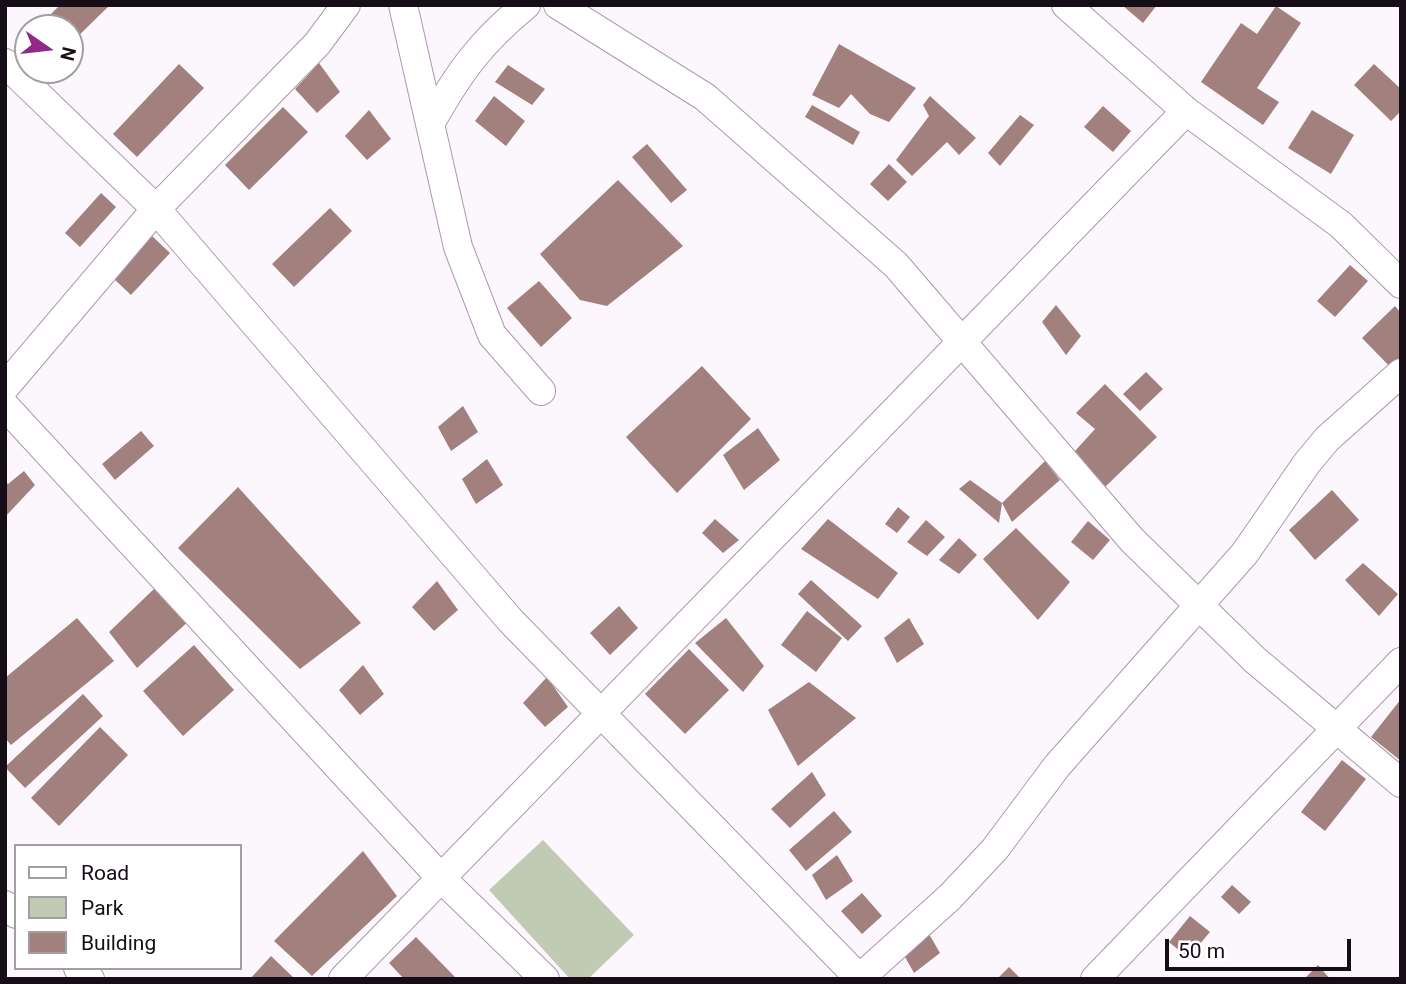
<!DOCTYPE html>
<style>
body{margin:0}
#map{position:relative;width:1406px;height:984px;overflow:hidden;background:#fcf7fc;font-family:Roboto,sans-serif}
canvas{display:block}
.frame{position:absolute;inset:0;border:7px solid #160e16;pointer-events:none}
.legend{position:absolute;left:14px;top:844px;width:228px;height:126px;box-sizing:border-box;background:#fff;border:2px solid #a29fa2;margin:0;padding:9px 12px;list-style:none;font-size:21px;color:#160e16}
.legend li{display:flex;align-items:center;gap:14px;height:35px}
.legend b{width:35px;border:2px solid #a29fa2}
.north{position:absolute;left:14px;top:14px;width:70px;height:70px;box-sizing:border-box;background:#fff;border:2px solid #a29fa2;border-radius:50%;rotate:104deg;font-size:19px;font-weight:700;line-height:28px;text-align:center;color:#160e16}
.north::after{content:'';display:block;margin:auto;width:24px;height:32px;background:#93288b;clip-path:polygon(50% 0,100% 100%,50% 72%,0 100%)}
.scale{position:absolute;left:1165px;top:939px;width:186px;height:32px;box-sizing:border-box;border:4px solid #160e16;border-top:0;padding-left:9px;font-size:21px;line-height:24px;white-space:nowrap;color:#160e16;-webkit-text-stroke:5px #fff;paint-order:stroke}
</style>
<div id="map">
<canvas width="1406" height="984"></canvas>
<div class="frame"></div>
<ul class="legend">
<li><b style="height:9px;background:#fff"></b>Road</li>
<li><b style="height:19px;background:#c1cbb4"></b>Park</li>
<li><b style="height:19px;background:#a2807d"></b>Building</li>
</ul>
<div class="north">N</div>
<div class="scale">50 m</div>
</div>
<script>
const context = document.querySelector('canvas').getContext('2d');
context.lineJoin = 'round';
function fill(path, color) { context.fillStyle = color; context.fill(path, 'evenodd'); }
function strokePath(path, color, width, dash) { context.strokeStyle = color; context.lineWidth = width; context.lineCap = dash ? 'butt' : 'round'; context.setLineDash(dash || []); context.stroke(path); }
fill(new Path2D(`
 M543,840L634,935L588,979H570L489,890Z`), '#c1cbb4');
fill(new Path2D(`
 M60,5H110L70,44V28H37Z
 M1122,5H1157L1143,23Z
 M1276,6L1301,23L1257,88L1279,102L1263,125L1201,82L1241,23L1257,34Z
 M839,44L916,88L889,122L870,114L851,94L839,108L812,95Z
 M319,63L340,92L317,113L295,89Z
 M179,64L204,88L137,157L113,134Z
 M1374,64L1401,89V111L1391,121L1354,85Z
 M508,65L545,89L532,105L495,82Z
 M494,96L525,121L506,146L475,121Z
 M930,96L976,138L959,155L947,142L912,176L896,160L929,116L923,105Z
 M812,105L860,132L853,145L805,117Z
 M1103,106L1131,131L1113,152L1084,127Z
 M283,107L308,132L249,190L225,165Z
 M369,110L391,139L367,160L345,136Z
 M1312,110L1354,135L1331,174L1288,148Z
 M1020,115L1034,125L1000,166L988,153Z
 M647,144L687,190L671,203L632,157Z
 M889,164L907,182L888,201L870,184Z
 M618,180L683,246L607,306L580,300L540,254Z
 M101,193L116,207L80,247L65,233Z
 M330,208L352,231L294,287L272,264Z
 M152,236L170,253L131,295L113,278Z
 M1350,265L1368,281L1335,317L1317,301Z
 M539,281L572,318L541,347L507,308Z
 M1056,305L1081,336L1066,355L1042,322Z
 M1395,306L1401,313V366L1395,372L1362,338Z
 M702,366L751,419L677,493L626,437Z
 M1146,372L1163,389L1140,411L1123,394Z
 M1105,384L1157,437L1105,487L1075,451L1095,429L1076,413Z
 M463,406L478,432L451,451L438,427Z
 M758,428L780,460L744,490L723,455Z
 M141,431L154,446L115,480L102,464Z
 M487,459L503,485L476,504L462,479Z
 M1045,461L1060,480L1012,522L1002,503Z
 M24,471L35,485L5,517V482L8,484Z
 M970,480L1002,503L999,523L959,489Z
 M238,487L361,623L300,669L178,548Z
 M1332,490L1359,520L1315,560L1289,530Z
 M898,507L910,517L897,533L885,524Z
 M715,519L739,540L723,553L702,533Z
 M828,519L898,573L878,599L801,549Z
 M926,520L945,537L927,556L907,542Z
 M1088,521L1110,540L1093,560L1071,542Z
 M1016,528L1070,582L1038,620L983,559Z
 M959,538L977,555L959,574L939,560Z
 M1363,563L1398,594L1379,616L1345,580Z
 M811,580L862,626L848,641L798,594Z
 M437,581L458,610L434,631L412,607Z
 M155,588L190,620L137,668L109,632Z
 M619,606L638,628L610,655L590,633Z
 M807,611L842,638L816,672L781,645Z
 M77,618L114,661L11,745L5,738V678Z
 M726,618L764,666L743,692L695,643Z
 M909,618L924,644L897,663L884,638Z
 M194,645L234,690L183,736L143,691Z
 M689,649L729,690L685,734L645,694Z
 M363,665L384,694L360,715L339,690Z
 M547,677L568,707L545,727L523,703Z
 M809,682L856,718L798,766L768,710Z
 M83,694L103,716L25,788L5,767Z
 M1401,699V761L1371,737Z
 M100,727L128,755L59,826L31,798Z
 M1342,760L1366,779L1325,831L1301,812Z
 M812,772L826,795L790,828L771,809Z
 M834,811L852,832L806,871L789,850Z
 M363,851L397,896L312,976L274,941Z
 M837,855L853,881L826,900L812,875Z
 M1232,885L1251,902L1239,914L1221,897Z
 M862,893L882,916L862,934L841,911Z
 M1190,916L1210,932L1188,958L1169,942Z
 M925,927L940,953L914,973L900,948Z
 M416,937L455,977L453,979H404L389,963Z
 M271,956L295,979H250Z
 M1318,965L1330,979H1304Z
 M1009,967L1021,979H997Z`), '#a2807d');
const minor = new Path2D(`
 M403,5L458,247L492,335L541,391
 M558,5L705,97L896,265L1132,540L1255,660L1401,783
 M1066,5L1186,111L1341,225L1401,284
 M5,63L156,209L510,620L860,979
 M430,124C459,72 480,43 526,5
 M5,387L156,209L317,44L346,5
 M5,406L441,878L545,979
 M5,905L16,914
 M78,968L90,979
 M860,978L950,897L995,849L1057,766L1245,553L1307,463L1327,439L1401,373
 M343,979L1186,111
 M1095,979L1401,662`);
strokePath(minor, '#ae97ae', 30);
strokePath(minor, '#fff', 28);
</script>
